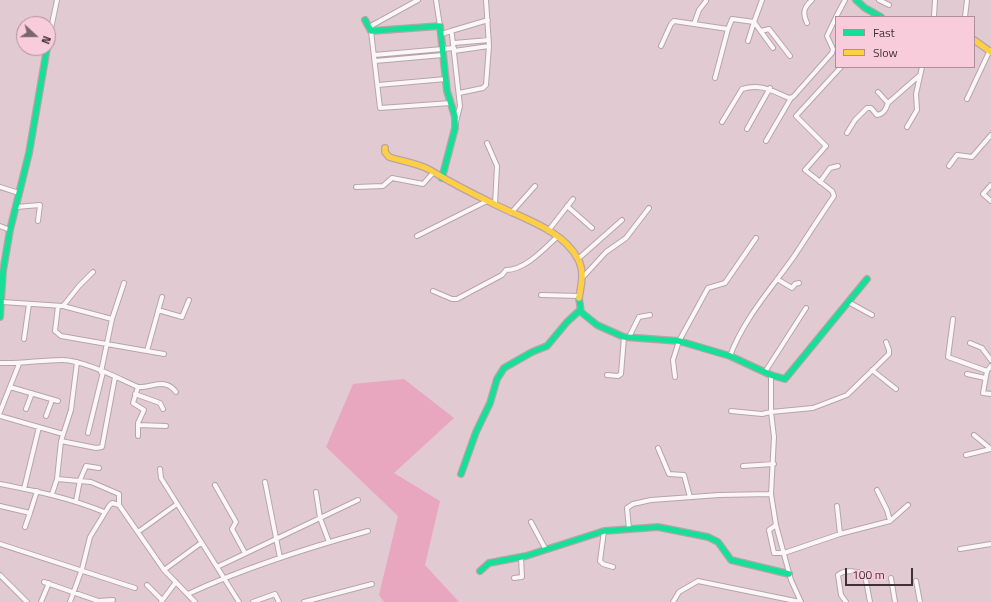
<!DOCTYPE html>
<style>
body{margin:0}
#map{position:relative;width:991px;height:602px;overflow:hidden;background:#e2cad2;font-family:"Titillium Web",sans-serif}
canvas{display:block}
.legend{position:absolute;left:835px;top:16px;width:140px;height:52px;box-sizing:border-box;background:#f9ccdb;border:1px solid #af8e99;margin:0;padding:5px 7px;list-style:none;font-size:12px;color:#413036}
.legend li{display:flex;align-items:center;gap:8px;height:20px}
.legend b{width:20px;border:1px solid #af8e99}
.north{position:absolute;left:16px;top:16px;width:40px;height:40px;box-sizing:border-box;background:#f9ccdb;border:1px solid #af8e99;border-radius:50%;rotate:111deg;font-size:11px;font-weight:700;line-height:16px;text-align:center;color:#413036}
.north::after{content:'';display:block;margin:auto;width:14px;height:18px;background:#79666d;clip-path:polygon(50% 0,100% 100%,50% 72%,0 100%)}
.scale{position:absolute;left:845px;top:568px;width:68px;height:18px;box-sizing:border-box;border:2px solid #413036;border-top:0;padding-left:5px;font-size:12px;line-height:14px;white-space:nowrap;color:#413036;-webkit-text-stroke:3px #f9ccdb;paint-order:stroke}
</style>
<div id="map">
<canvas width="991" height="602"></canvas>
<ul class="legend">
<li><b style="height:5px;background:#16e098"></b>Fast</li>
<li><b style="height:5px;background:#ffcf43"></b>Slow</li>
</ul>
<div class="north">N</div>
<div class="scale">100 m</div>
</div>
<script>
const context = document.querySelector('canvas').getContext('2d');
context.lineJoin = 'round';
function fill(path, color) { context.fillStyle = color; context.fill(path, 'evenodd'); }
function strokePath(path, color, width, dash) { context.strokeStyle = color; context.lineWidth = width; context.lineCap = dash ? 'butt' : 'round'; context.setLineDash(dash || []); context.stroke(path); }
fill(new Path2D(`
 M404,379L454,418L394,473L440,501L425,565L459,602H384L379,595L398,516L326,447L353,384Z`), '#e9a6bf');
const street = new Path2D(`
 M436,0L440,26
 M762,0L754,22L773,48
 M879,0L889,5
 M706,1L699,10L694,24L728,29
 M836,17L845,0
 M934,17L935,0
 M965,17L967,0
 M807,23C802,13 804,7 812,0
 M369,27L418,0
 M371,31L380,108L451,103
 M451,31L488,20
 M761,31L769,29L790,56
 M442,34L451,31L452,35L460,106L456,122
 M48,43L57,0
 M454,43L489,40
 M661,46L671,24L674,21L694,24
 M454,51L489,46
 M374,55L454,48
 M375,61L443,55
 M715,78L728,29L732,19L754,22L748,41
 M378,85L446,79
 M878,92L888,103L920,75
 M459,93L483,88L486,85L489,46L486,0
 M967,99L990,50
 M722,122L742,89C761,83 772,91 789,98L793,97L832,53L833,49L827,36L836,17
 M907,127L917,110L916,94L922,67
 M747,129L770,88
 M847,133L855,120L867,108H871L877,115C884,114 886,109 888,103
 M766,141L791,98
 M487,143L497,166L495,205
 M949,166L957,155L972,157L991,135
 M820,182L830,168L838,166
 M991,185L983,194L991,201
 M0,187L19,193
 M356,187L383,186L392,178L423,184L433,173
 M567,206L592,228
 M16,207L40,205L38,221
 M511,213L535,186
 M0,226L10,230
 M548,231L573,199
 M417,236L487,201
 M578,259L622,220
 M584,276L606,252L626,238L649,208
 M777,279L792,288L795,284L799,283
 M433,291L452,299H457L502,275L506,270C525,270 543,250 557,237
 M541,295L580,296
 M2,302L63,306L112,319
 M850,303L872,315
 M58,306L55,331L61,336L164,354
 M63,306L79,286L93,272
 M158,310L182,317L189,300
 M953,319L948,357L987,371
 M629,337L639,317L650,315
 M24,339L29,304
 M970,343L982,348L991,360
 M147,351L162,297
 M730,356C744,318 772,288 795,255C808,235 821,215 834,196L832,191L805,170L826,146L796,116L841,67
 M0,363C21,364 41,360 62,360C83,360 118,378 138,387C152,388 165,377 176,392
 M991,366L987,371L983,393L991,394
 M872,370L896,389
 M101,372L112,319L124,283
 M765,372L806,308
 M967,374L985,378
 M607,375L618,376L621,374L624,337
 M771,375V412L774,437L771,494L776,525L791,580L801,602
 M675,377L673,360L679,341L708,288L725,283L756,238
 M10,387L58,401
 M138,387L133,403L144,410L138,423V436
 M135,394L160,403L163,409
 M26,409L32,393
 M731,411L762,414L771,412L813,408L847,395L889,354V350L886,342
 M0,412L19,364
 M0,416L63,434
 M46,416L52,400
 M138,425L166,426
 M88,433L103,372
 M974,435L991,449
 M61,441L96,448L102,447L115,377
 M658,448L669,474L684,475L690,497
 M966,455L991,449
 M743,466L774,464
 M160,469L161,478L239,602
 M57,479L91,482L119,494V505L164,570L195,602
 M265,482L280,558
 M0,484C36,491 70,498 104,512
 M215,485L236,522L232,529L245,553
 M24,489L39,427
 M316,492L320,518L329,542
 M52,494L57,479L61,441L71,410L77,362
 M76,501L80,480L86,466L99,468
 M0,506L30,513L37,491
 M837,506L840,534
 M890,521L908,505
 M531,522L546,550
 M776,525L769,530L774,553H784L840,534L890,521L887,510L877,490
 M25,527L30,513
 M629,529L627,508L633,504L651,500L719,495L771,494
 M604,531L600,561L603,564L613,567
 M138,532L177,504
 M0,544L135,588
 M960,549L991,544
 M217,567L358,500
 M164,570L201,543
 M0,575L27,602
 M514,578L522,577L521,557
 M891,578L895,602
 M916,581L920,602
 M44,582L98,601L113,600
 M147,585L162,600
 M188,594C246,567 307,548 368,531
 M41,602L49,583
 M70,602L82,569L90,537L109,506L112,503L119,505
 M161,602L176,582
 M253,602L275,594L279,602
 M304,602L372,584
 M673,602L679,592L698,581L800,602
 M846,602L841,595L838,575C845,569 858,571 865,575L870,602`);
const fast = new Path2D(`
 M856,0L865,8L881,17
 M365,20L371,31L440,26L447,91L455,117V128L442,178
 M579,298L581,312L597,325L624,337L679,341L730,356L771,375L785,379L867,279
 M0,317L3,271L10,230L29,153L47,48
 M461,474L476,432L490,403L497,379L504,368L532,352L547,346L567,322L580,310
 M480,571L489,563L526,556L604,531L658,527L708,537L718,542L731,560L789,574`);
const slow = new Path2D(`
 M974,40L991,52
 M385,148V152L389,157C401,161 420,164 430,170C450,182 471,193 492,203C521,218 562,229 578,259C585,272 581,285 579,298`);
strokePath(street, '#b7a4aa', 6);
strokePath(fast, '#b7a4aa', 8);
strokePath(slow, '#b7a4aa', 8);
strokePath(street, '#fbf7f8', 4);
strokePath(fast, '#16e098', 5.5);
strokePath(slow, '#ffcf43', 5.5);
</script>
